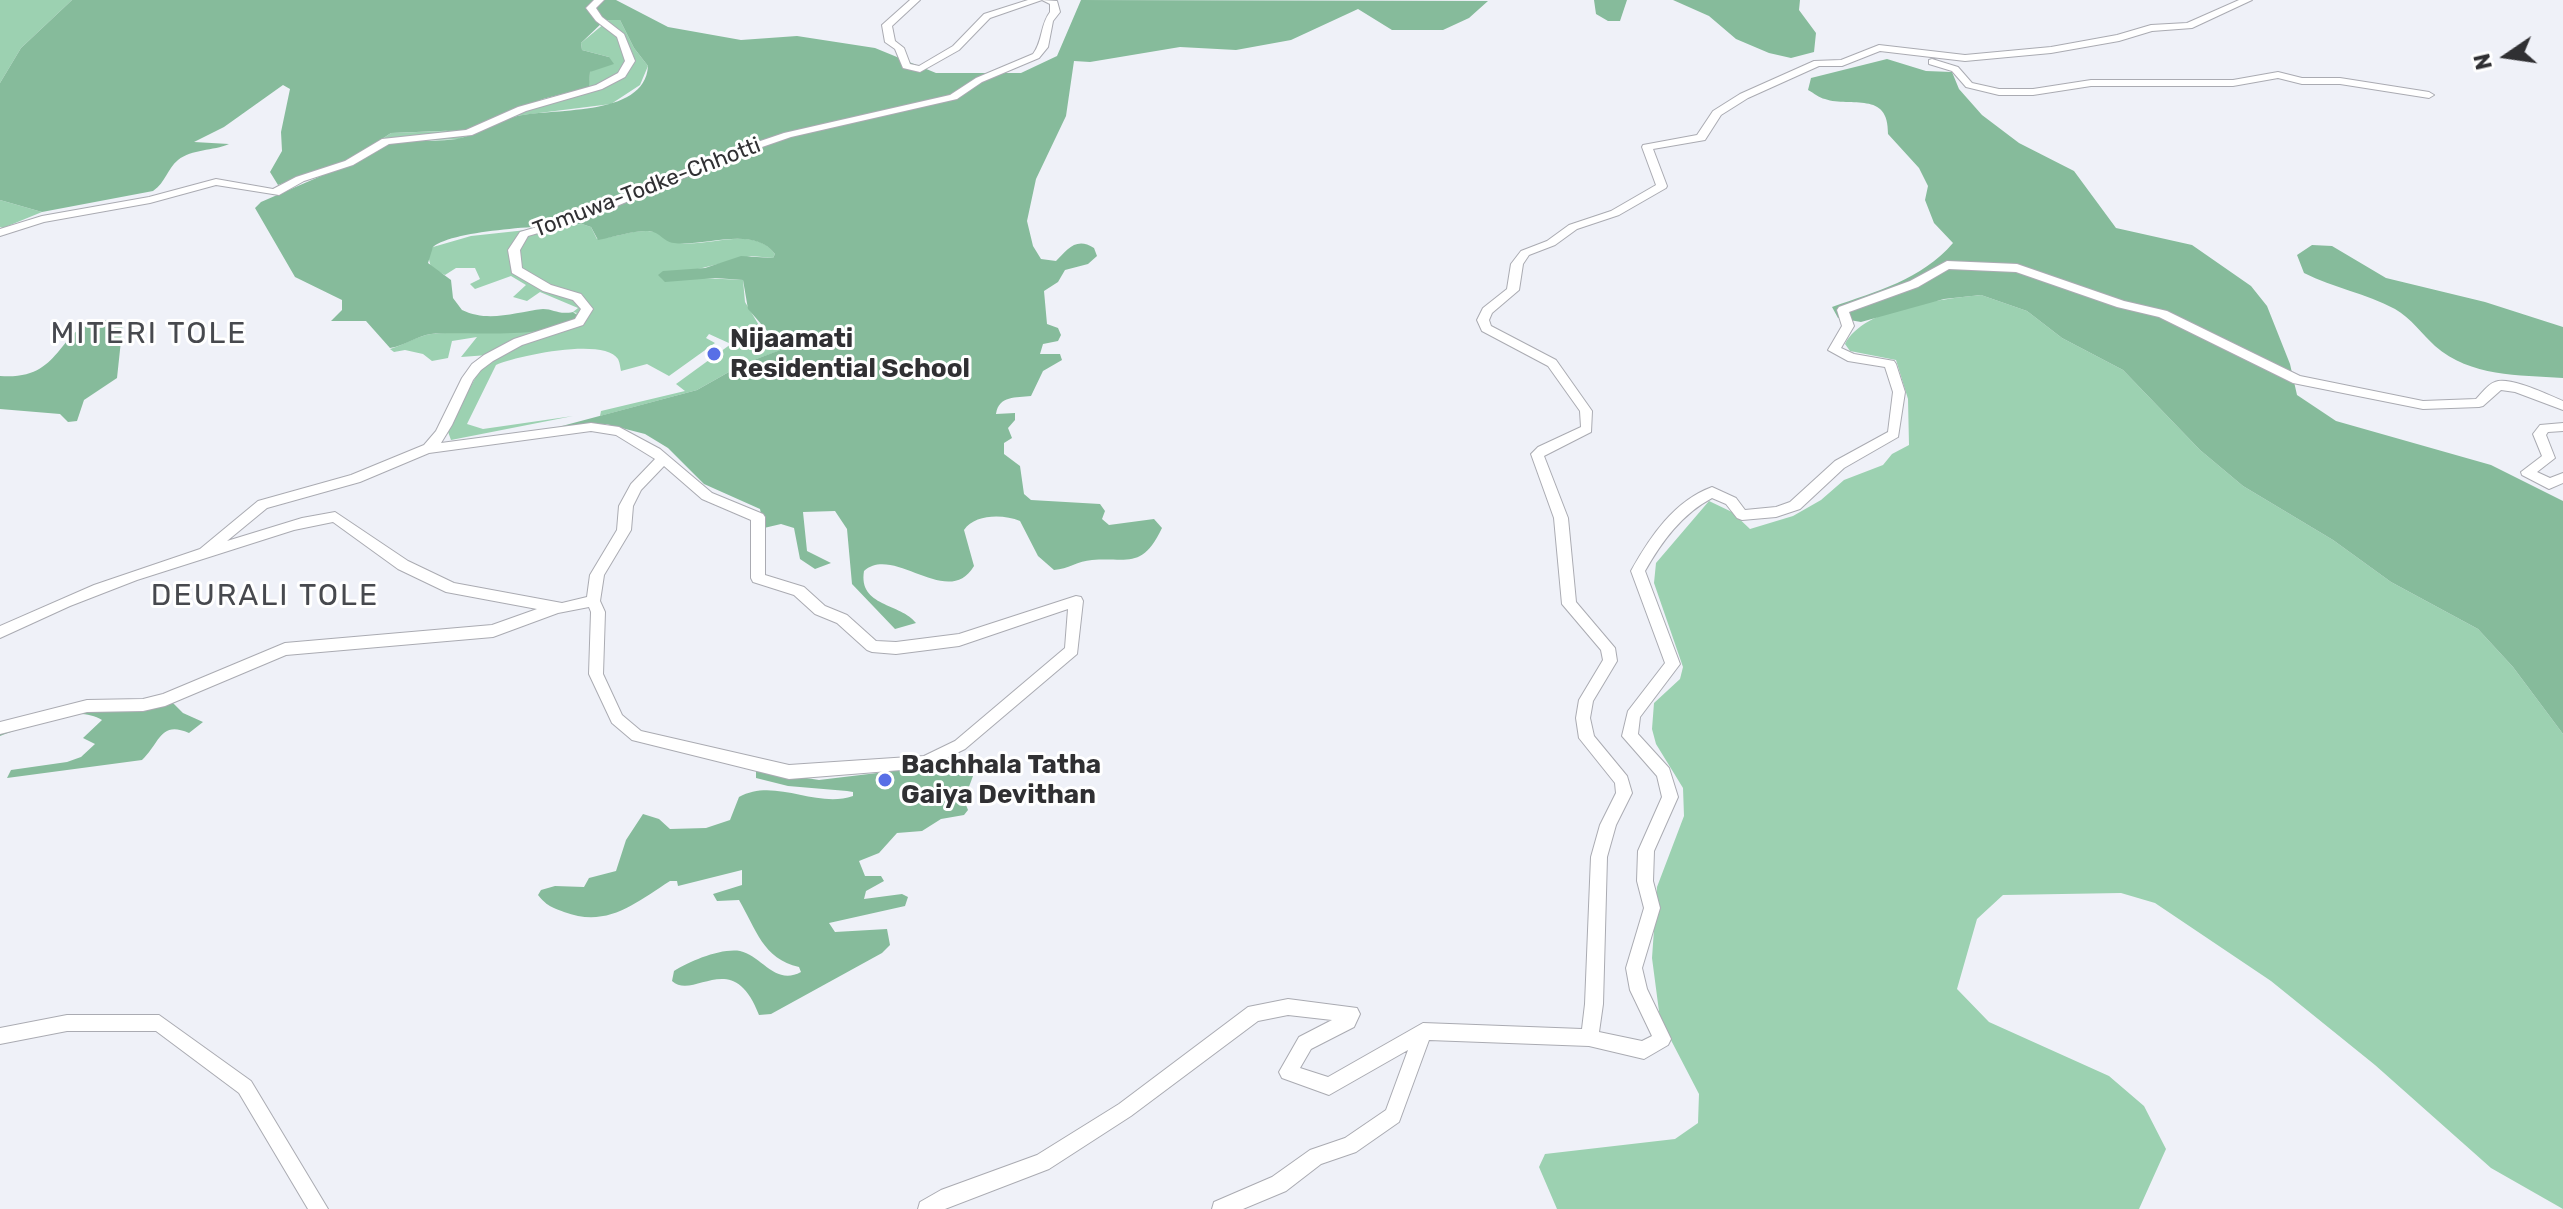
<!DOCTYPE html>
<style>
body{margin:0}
#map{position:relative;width:2563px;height:1209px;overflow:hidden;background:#eff1f8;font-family:Rubik,sans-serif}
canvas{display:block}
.north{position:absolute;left:2467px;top:16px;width:80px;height:80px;-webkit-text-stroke:6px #fff;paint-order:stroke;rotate:257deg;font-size:22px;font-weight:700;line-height:32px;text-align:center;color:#303033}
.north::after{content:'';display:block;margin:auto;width:28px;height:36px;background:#303033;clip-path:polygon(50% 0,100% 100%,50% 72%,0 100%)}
</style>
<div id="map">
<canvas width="2563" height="1209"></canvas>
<div class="north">N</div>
</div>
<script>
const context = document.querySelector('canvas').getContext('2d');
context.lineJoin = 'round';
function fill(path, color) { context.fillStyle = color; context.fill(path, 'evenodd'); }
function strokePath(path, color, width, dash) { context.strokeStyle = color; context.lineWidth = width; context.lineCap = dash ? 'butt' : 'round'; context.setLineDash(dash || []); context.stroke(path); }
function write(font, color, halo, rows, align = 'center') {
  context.font = font + ' Rubik,sans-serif'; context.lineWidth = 6; context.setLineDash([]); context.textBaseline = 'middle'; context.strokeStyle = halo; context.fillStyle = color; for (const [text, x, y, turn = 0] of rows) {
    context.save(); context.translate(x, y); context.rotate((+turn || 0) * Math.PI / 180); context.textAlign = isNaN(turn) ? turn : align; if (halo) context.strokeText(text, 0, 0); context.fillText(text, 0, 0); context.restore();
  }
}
fill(new Path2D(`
 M0,0H72L21,48L0,83Z
 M611,18L620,20L634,48L648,66L640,85L611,104L515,116L459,139L413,141L377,150L332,173L391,133L445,131L568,93L589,82L590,72L609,57L582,50L581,43Z
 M0,200L42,212L3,228L0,227Z
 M582,224L591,227L597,239C613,238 629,231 646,231C660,230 668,241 680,243C709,247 755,225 775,254L773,258L751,256L694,270L702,278L743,280L745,302L760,327L784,349L743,364L697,390L600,416L601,411L685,391L676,384L731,344L709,334L706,338L715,343L669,376L647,364L621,371C620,367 620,363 618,359C604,337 516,356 496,365L467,424L483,429L573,416L451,440L447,429L488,355L461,357L477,337L452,341L448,358L432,361L423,354L405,350L394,352L390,349C404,345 417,336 431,334C482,329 532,339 577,313L573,312L578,308L540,292L527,301L513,297L526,285L511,276L475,289L470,284L480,279L475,268H456L445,275L431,268L428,255L433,247L471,236Z
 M1981,295L2027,311L2062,338L2123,370L2200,450L2243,486L2333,540L2391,582L2478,629L2513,667L2563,734V1209L2491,1168L2375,1065L2271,981L2155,903L2121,893L2003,895L1977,919L1957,989L1989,1022L2109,1076L2144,1106L2166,1149L2139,1209H1557L1539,1167L1545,1154L1675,1139L1698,1123L1699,1094L1660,1019L1652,958L1657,887L1684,816L1683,788L1656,744L1652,729L1654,703L1680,679L1683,667L1654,583L1656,563L1709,501L1732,512L1750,529L1793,516L1821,500L1844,480L1883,465L1892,454L1909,445L1908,399L1896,360L1850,351L1845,344C1864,307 1943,299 1981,295Z`), '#9cd1b1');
fill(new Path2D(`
 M72,0H616L668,27L741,40L797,36L875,48L936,73H1021L1057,56L1081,0L1488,1L1469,18L1443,30H1392L1358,9L1291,40L1236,50L1180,47L1090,62L1074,61L1066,116L1036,179L1027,221L1033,246L1041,259L1056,261C1067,250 1076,236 1094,248L1097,256L1088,264L1065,270L1058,282L1044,291L1047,324L1058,328L1061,335L1058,341L1043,344L1040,354H1060L1062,360L1043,371L1031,396C1016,398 999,395 996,414L1015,413V420L1008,428L1012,438L1004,443V454L1020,466L1024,494L1031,500L1100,504L1105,511L1102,519L1109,525L1154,519L1162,528C1142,570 1128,557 1092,560C1078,561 1068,569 1054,570L1038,556L1020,521C1003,514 975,514 964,530L974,566C948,610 894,544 864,571C858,607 901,603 916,623L895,629L852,584L847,529L835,511L803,512L807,551L831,563L815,569L800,559L794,528L781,524L764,528L760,509L704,484L668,448L645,434L606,424L562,426L697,390L743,364L783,349L748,309L743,280L715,278L665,282L658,275L663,271L705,268L741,256L773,258L775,254C754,225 704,247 674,243C663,242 660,231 647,231C631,231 615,237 598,240L591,227L582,224C550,226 455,229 433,247L428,263L451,280L453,298L462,310C489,323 515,312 543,309C554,309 558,315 573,312L578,316C553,341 466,331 431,334C417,336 404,346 390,348L366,321H331L342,310V300L295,277L255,208L261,202L374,153C397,134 428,144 457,139C477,135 494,122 514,117C548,107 645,119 648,66L634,48L620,20H605L581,43L582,50L609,57L614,64L590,72L589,87L543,99L465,130L391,133L349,161L278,185L270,172L282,151L281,132L290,89L283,85L224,127L194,142L229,144C213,151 192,149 178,160C167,169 166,182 153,191L42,212L0,200V83L21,48Z
 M1594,0H1627L1620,21H1608L1596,14Z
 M1673,0H1800L1799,10L1816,33L1814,52L1791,58L1769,53L1736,39L1709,16Z
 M1887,59L1926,71L1952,72L1959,89L1982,115L2019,143L2074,171L2116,228L2192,245L2251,286L2267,306L2290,364L2297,395L2336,421L2491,465L2563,501V734L2513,667L2478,629L2391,582L2333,540L2243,486L2200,450L2123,370L2062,338L2027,311L1981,295L1944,299L1861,322L1838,318L1832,307C1877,291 1921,280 1953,243L1934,223L1925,200L1928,186L1919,168L1888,134C1889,90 1851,108 1825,99C1819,98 1814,93 1808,90L1811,78Z
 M2312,245L2332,246L2386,278L2485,302L2563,327V378C2518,375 2471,377 2435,346C2422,334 2411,318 2395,309C2365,293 2334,288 2304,273L2297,255Z
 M102,320L123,322L117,378L84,400L77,421L68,422L60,414L0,409V376C65,381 55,327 102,320Z
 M170,700L183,713L203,722L189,733C160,720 160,743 142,760L7,778L11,770L67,762L81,757L95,744L83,738L102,720C75,703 27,727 0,736V733L68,713Z
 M944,760L973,776L964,800L968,810L964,815L941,819L922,831L897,833L879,853L859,861L865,876H881L884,881L866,891L864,899L902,894L908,897L905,906L829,923L835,932L887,929L890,945L882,953L771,1014L759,1015C733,946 694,1001 672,981L674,971C690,961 721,948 740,951C762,956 775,986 801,972L799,967C763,959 756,929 739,900L717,901L713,894L742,885V870L678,886L677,881H670C634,904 607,928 564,912C551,907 547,906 538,895L541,890L555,886L584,887L589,878L616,871L626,840L643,814L659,819L670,829L706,828L730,820L739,797C775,777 816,809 853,796V792L847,791L788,786L756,778V770L819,780L927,767Z`), '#86bb9b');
const street = new Path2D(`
 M594,0H604L596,8L602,17L624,34L635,61L625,77L602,89L526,111L472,135L389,144L353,165L304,181L279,195L216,185L150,203L44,222L0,236V229L42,216L149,197L216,179L273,189L296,177L345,161L382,139L466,130L518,107L596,85L618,73L625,61L617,37L596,21L586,8Z
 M910,0H920L892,26L895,41L904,48L910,64L919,66L953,46L984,14L1028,0H1042L990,18L959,50L920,72L903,68L895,49L885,42L882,25Z
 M1042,0L1057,1L1060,12L1053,21L1048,47L1039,58L982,82L957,99L791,137L733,157L586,219L528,236L520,250L522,268L551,285L581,294L593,309L583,325L522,345L493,361L481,370L473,380L452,425L441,443L591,423L619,427L660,449L712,493L763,514L765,517V575L804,587L825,606L847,615L876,641L896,642L959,634L1076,596L1081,597L1083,601L1077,654L965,749L926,768L789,779L632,740L612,723L589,674L591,612L589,607L558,613L493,637L286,655L165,706L143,711L87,712L0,734V722L87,700L143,699L163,694L285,643L492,625L537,609L446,592L398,569L333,522L294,530L137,580L70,606L0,638V626L94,585L200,549L258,501L351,475L424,445L436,431L462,378L472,364L484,355L514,339L575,319L581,309L573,300L543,291L512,273L508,250L520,232L578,215L725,153L784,133L950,95L976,78L1033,54C1043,41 1040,25 1050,12V4ZM591,431L616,435L655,459L631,484L619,506L617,530L590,575L587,597L562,603L454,583L408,561L335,512L302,518L227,541L267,508L360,482L429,453ZM664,466L702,499L751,520V578L753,582L794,595L815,614L837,623L867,650L872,652L896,654L959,646L1068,609L1065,648L955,741L924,756L789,765L641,731L622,715L603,674L605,612L600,601L604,575L631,530L633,506L641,490Z
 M2239,0H2252L2192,28L2152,31L2119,41L2051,53L1965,61L1880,51L1842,66H1819L1748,98L1721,115L1705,140L1653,149L1667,186L1666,188L1619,215L1577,229L1555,245L1529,255L1523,264L1519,290L1492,313L1489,320L1491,326L1556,360L1592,411L1591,432L1544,456L1568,518L1576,602L1615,648L1617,661L1593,701L1590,718L1594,736L1627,776L1632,793L1616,825L1607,857L1603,1004L1599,1032L1642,1041L1652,1036L1630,990L1626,968L1644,908L1637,881L1638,851L1662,797L1657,776L1622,736L1628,711L1665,663L1631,571C1650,537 1674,501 1712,487L1736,498L1745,510L1776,507L1790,502L1835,461L1888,432L1893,392L1885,367L1848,361L1828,350L1842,326L1837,310L1839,307L1910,281L1947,261L2017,264L2124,301L2167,311L2300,376L2423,401L2476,399C2481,394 2488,384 2495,382C2510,376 2548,395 2563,401V410L2515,392L2501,390L2483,406L2479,407L2423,409L2293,383L2159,317L2117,307L2016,272L1949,269L1918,287L1849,312L1854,326L1841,348L1854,354L1894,361L1896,364L1905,392L1898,437L1844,468L1800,509L1776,517L1742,520L1737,518L1726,504L1712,498C1682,514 1662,541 1645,571L1680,664L1640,717L1638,734L1669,768L1678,797L1654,851L1653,881L1660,908L1642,968L1647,989L1671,1039L1668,1045L1644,1059L1589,1046L1429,1040L1399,1122L1356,1152L1321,1164L1286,1191L1243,1209H1212L1214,1202L1272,1177L1310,1150L1345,1138L1386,1110L1408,1050L1329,1095L1282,1078L1279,1072L1299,1037L1332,1020L1288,1015L1258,1021L1131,1116L1049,1169L945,1209H918L920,1202L941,1190L1037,1155L1119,1104L1248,1007L1288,999L1357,1008L1360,1014L1354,1027L1311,1049L1300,1068L1328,1077L1423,1023L1582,1029L1585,1004L1591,857L1600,825L1616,793L1615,783L1579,738L1576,718L1579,700L1603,660L1601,650L1562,604L1554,518L1531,454L1538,447L1581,427L1580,411L1548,366L1482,331L1477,320L1483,308L1507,289L1511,264L1521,251L1547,241L1569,225L1611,211L1656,185L1642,147L1643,145L1697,135L1713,111L1740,94L1814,61L1841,60L1879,45L1965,55L2051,47L2117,35L2151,25L2187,23Z
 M1932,59L1958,67L1972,83L1999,89H2033L2091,80H2233L2278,72L2302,78H2340L2429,92L2434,95L2429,98L2340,84H2302L2278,78L2233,86H2091L2033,95H1999L1966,87L1952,71L1929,64V60Z
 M2563,423V431L2548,432L2546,435L2555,458L2537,472L2550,478L2563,473V483L2549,489L2522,475L2521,472L2542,456L2533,434L2540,425Z
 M67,1015H159L251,1081L328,1209H308L239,1093L156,1031H67L0,1044V1028Z`);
strokePath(street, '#aaabb2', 2);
fill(street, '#fff');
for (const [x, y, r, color] of [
 [714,354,8,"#586fe6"],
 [885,780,8,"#586fe6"]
]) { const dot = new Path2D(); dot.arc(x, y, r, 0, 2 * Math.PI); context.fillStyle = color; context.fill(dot); strokePath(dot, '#fff', 3); }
write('22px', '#303033', '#fff', [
 ["Tomuwa-Todke-Chhotti",647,188,-21]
]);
write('bold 26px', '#303033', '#fff', [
 ["Nijaamati",730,339],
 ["Residential School",730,369],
 ["Bachhala Tatha",901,765],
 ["Gaiya Devithan",901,795]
], 'left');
context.letterSpacing = '2px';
write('30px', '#47494e', '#fff', [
 ["MITERI TOLE",149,334],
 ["DEURALI TOLE",265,596]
]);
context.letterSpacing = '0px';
</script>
